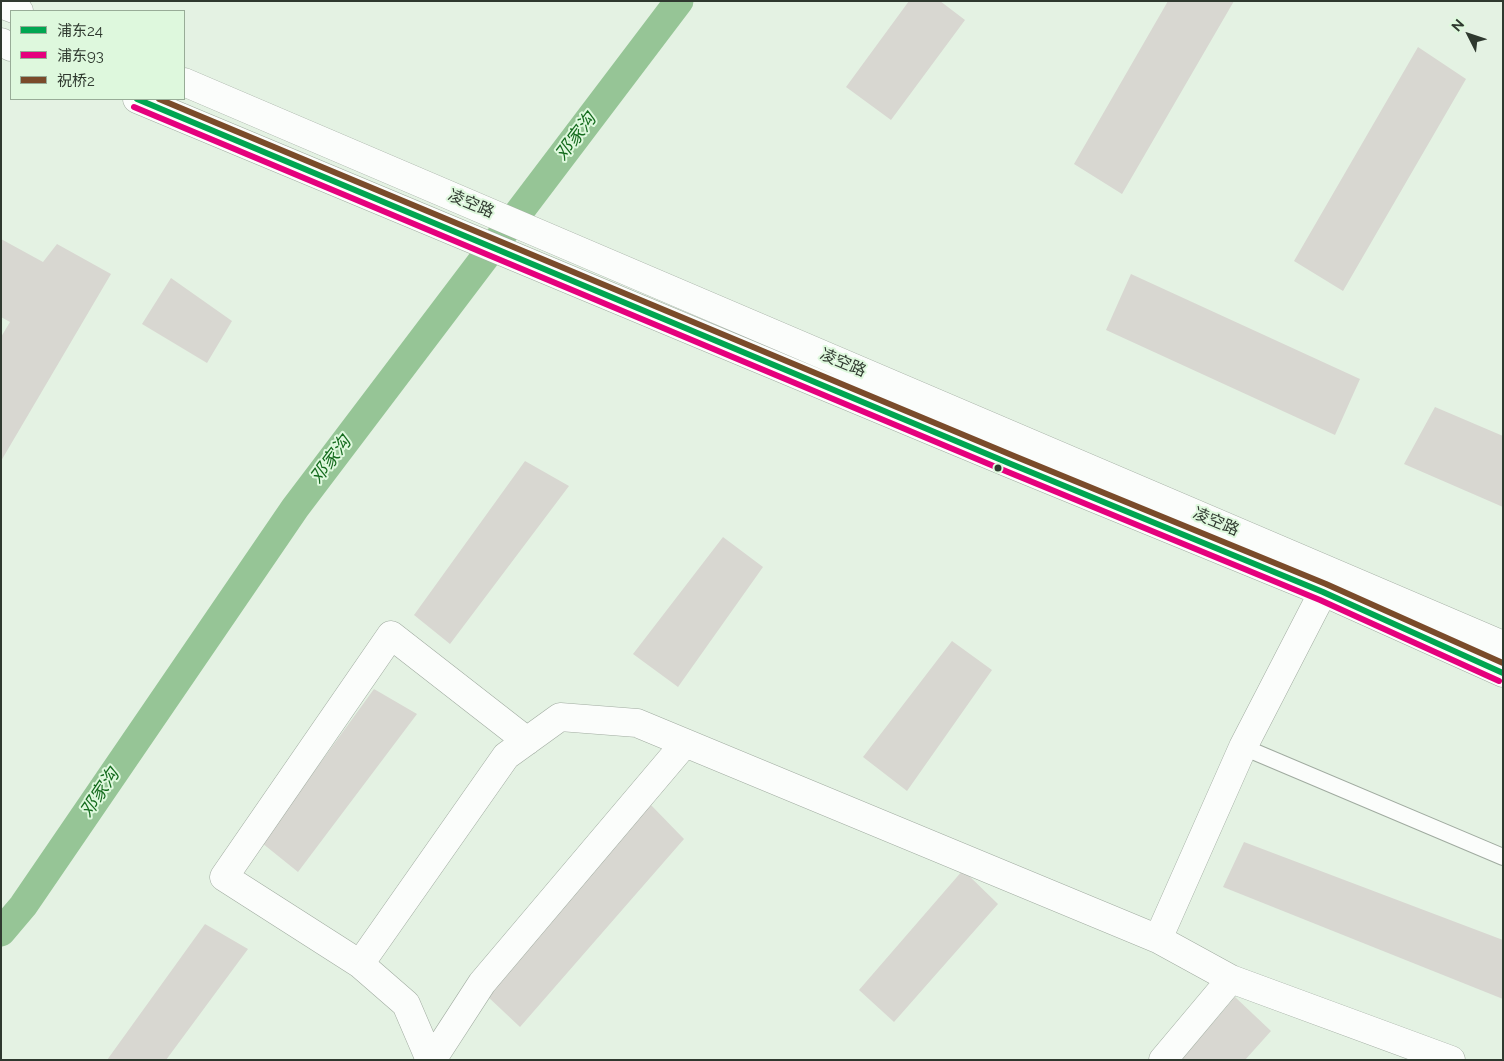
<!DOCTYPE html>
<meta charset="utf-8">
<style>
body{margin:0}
#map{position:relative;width:1504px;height:1061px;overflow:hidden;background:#e4f2e3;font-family:Raleway,"Noto Sans SC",sans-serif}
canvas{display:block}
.frame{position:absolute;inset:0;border:2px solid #2f392f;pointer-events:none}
.legend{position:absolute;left:10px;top:10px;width:175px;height:90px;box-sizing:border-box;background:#def8dd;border:1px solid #98ac97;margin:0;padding:6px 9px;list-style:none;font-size:15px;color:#2f392f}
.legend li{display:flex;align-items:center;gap:10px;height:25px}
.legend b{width:25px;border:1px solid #98ac97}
.north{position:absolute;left:1444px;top:10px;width:50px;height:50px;-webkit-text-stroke:4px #def8dd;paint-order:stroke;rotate:311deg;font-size:14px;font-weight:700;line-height:20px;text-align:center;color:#2f392f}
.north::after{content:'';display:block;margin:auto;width:18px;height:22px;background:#2f392f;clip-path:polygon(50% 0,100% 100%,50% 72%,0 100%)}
</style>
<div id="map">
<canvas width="1504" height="1061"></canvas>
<div class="frame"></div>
<ul class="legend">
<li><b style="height:6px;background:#00a651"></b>浦东24</li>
<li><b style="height:6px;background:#e5007d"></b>浦东93</li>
<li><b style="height:6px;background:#7a4b2a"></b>祝桥2</li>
</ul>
<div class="north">N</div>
</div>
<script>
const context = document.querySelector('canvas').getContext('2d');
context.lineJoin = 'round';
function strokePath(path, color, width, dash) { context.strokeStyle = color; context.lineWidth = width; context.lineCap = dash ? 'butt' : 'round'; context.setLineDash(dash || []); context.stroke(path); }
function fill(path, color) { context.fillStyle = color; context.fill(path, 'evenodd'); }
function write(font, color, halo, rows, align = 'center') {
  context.font = font + ' Raleway,"Noto Sans SC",sans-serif'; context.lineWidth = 4; context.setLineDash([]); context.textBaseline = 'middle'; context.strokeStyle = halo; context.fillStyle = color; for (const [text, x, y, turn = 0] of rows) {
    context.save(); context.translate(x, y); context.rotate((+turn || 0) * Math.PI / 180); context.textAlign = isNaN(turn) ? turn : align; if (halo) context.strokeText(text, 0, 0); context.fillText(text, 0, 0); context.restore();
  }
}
strokePath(new Path2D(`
 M1,932L23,906L295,508L679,1`), '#96c596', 29);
fill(new Path2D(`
 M909,1H940L965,20L891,120L846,87Z
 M1168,1H1234L1122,194L1074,164Z
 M1418,47L1466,79L1343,291L1294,261Z
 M1,239L43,262L57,244L111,274L1,461V337L10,322L1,317Z
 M1131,274L1360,379L1335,435L1106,330Z
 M171,278L232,321L207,363L142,324Z
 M1435,407L1503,436V507L1404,464Z
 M525,461L569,486L450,644L414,615Z
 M723,537L763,567L678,687L633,654Z
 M952,641L992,670L907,791L863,757Z
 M374,689L417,714L298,872L262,843Z
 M650,804L684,839L520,1027L486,995Z
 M1244,842L1503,940V999L1223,887Z
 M963,870L998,904L894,1022L859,990Z
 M205,924L248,949L166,1060H107Z
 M1235,997L1271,1031L1245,1060H1181Z`), '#d8d7d1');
const lane = new Path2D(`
 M1243,747L1503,857`);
const street = new Path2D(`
 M1158,939L1243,747L1323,592
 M360,964L506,756L560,717L637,723L1158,939L1231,979L1451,1060
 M430,1060L406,1004L360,964L224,877L391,635L527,741
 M432,1060L482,983L685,743
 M1163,1060L1231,979`);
const secondary = new Path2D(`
 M1,4L19,11
 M1,42L11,47
 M184,82L1503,645
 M137,99L1011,464L1323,592L1503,673`);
strokePath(lane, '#a0aba0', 18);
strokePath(street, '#a0aba0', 29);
strokePath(secondary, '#a0aba0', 29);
strokePath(lane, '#fbfdfb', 16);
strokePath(street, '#fbfdfb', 28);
strokePath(secondary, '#fbfdfb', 28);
strokePath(new Path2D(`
 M137,99L1011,464L1323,592L1503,673`), '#00a651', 6);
strokePath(new Path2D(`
 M134,107L1008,472L1320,600L1499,681`), '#e5007d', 6);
strokePath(new Path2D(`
 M159,99L1014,456L1326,584L1503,663`), '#7a4b2a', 6);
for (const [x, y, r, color] of [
 [998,468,4.5,"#2f392f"]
]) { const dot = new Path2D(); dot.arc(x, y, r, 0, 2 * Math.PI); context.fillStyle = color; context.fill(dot); strokePath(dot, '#def8dd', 2); }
write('16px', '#2f392f', '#def8dd', [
 ["凌空路",471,204,23],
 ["凌空路",843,363,23],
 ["凌空路",1216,522,23]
]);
write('italic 18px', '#136a1c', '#def8dd', [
 ["邓家沟",576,137,-53],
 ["邓家沟",331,460,-53],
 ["邓家沟",100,793,-56]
]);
</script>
